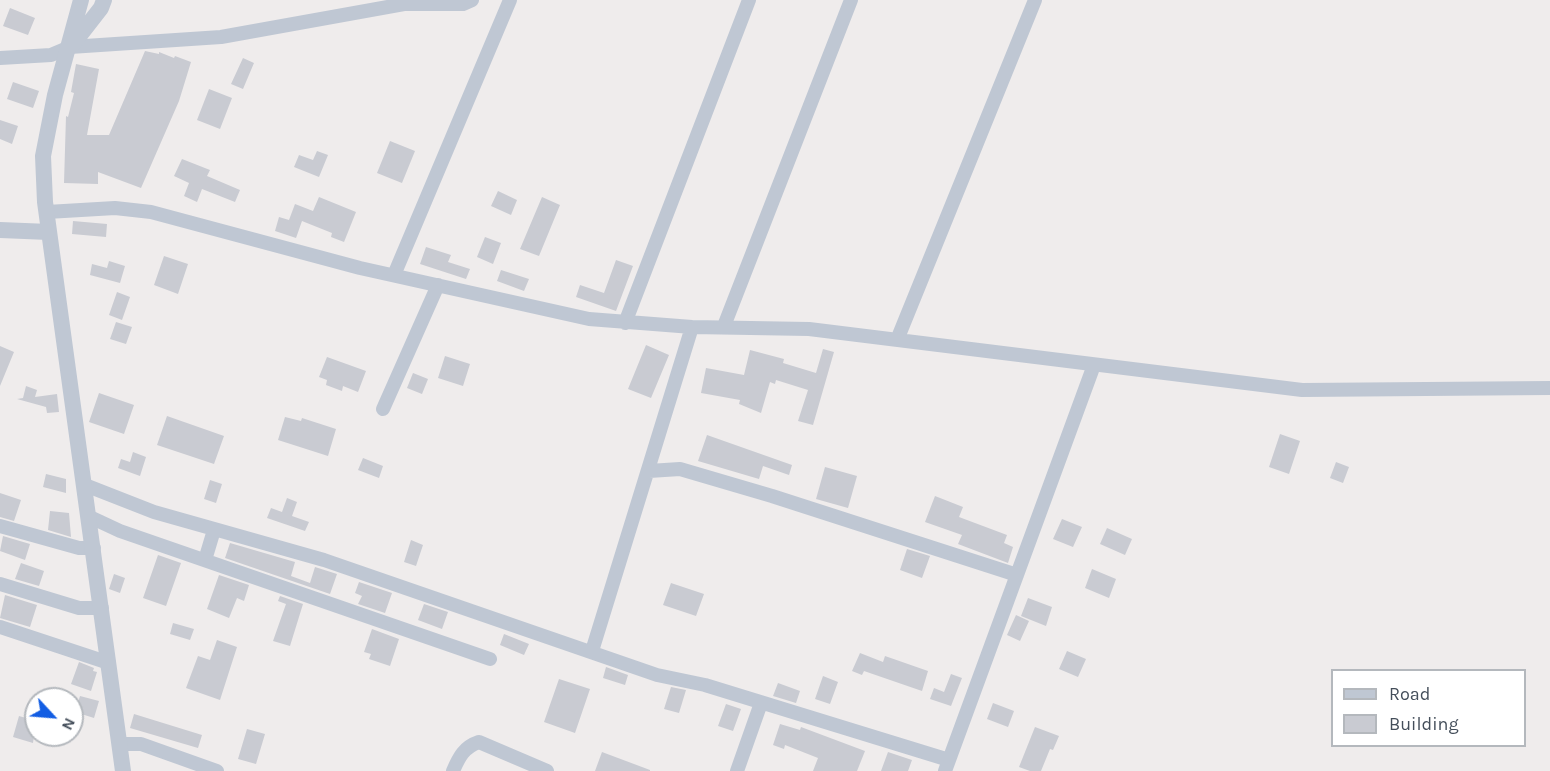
<!DOCTYPE html>
<style>
body{margin:0}
#map{position:relative;width:1550px;height:771px;overflow:hidden;background:#efecec;font-family:Karla,sans-serif}
canvas{display:block}
.legend{position:absolute;left:1331px;top:669px;width:195px;height:78px;box-sizing:border-box;background:#fff;border:2px solid #b4b8bd;margin:0;padding:8px 10px;list-style:none;font-size:18px;color:#444e5a}
.legend li{display:flex;align-items:center;gap:12px;height:30px}
.legend b{width:30px;border:2px solid #b4b8bd}
.north{position:absolute;left:24px;top:687px;width:60px;height:60px;box-sizing:border-box;background:#fff;border:2px solid #b4b8bd;border-radius:50%;rotate:116deg;font-size:16px;font-weight:700;line-height:24px;text-align:center;color:#444e5a}
.north::after{content:'';display:block;margin:auto;width:21px;height:27px;background:#125de3;clip-path:polygon(50% 0,100% 100%,50% 72%,0 100%)}
</style>
<div id="map">
<canvas width="1550" height="771"></canvas>
<ul class="legend">
<li><b style="height:8px;background:#bfc7d3"></b>Road</li>
<li><b style="height:16px;background:#c9cbd2"></b>Building</li>
</ul>
<div class="north">N</div>
</div>
<script>
const context = document.querySelector('canvas').getContext('2d');
context.lineJoin = 'round';
function fill(path, color) { context.fillStyle = color; context.fill(path, 'evenodd'); }
function strokePath(path, color, width, dash) { context.strokeStyle = color; context.lineWidth = width; context.lineCap = dash ? 'butt' : 'round'; context.setLineDash(dash || []); context.stroke(path); }
fill(new Path2D(`
 M10,8L35,18L28,35L3,26Z
 M145,51L159,54V52L174,58L175,56L191,62L179,101L141,188L98,172V184L64,183L66,116L68,117L74,93L71,92L76,64L99,69L87,135H109Z
 M243,58L254,63L243,89L231,84Z
 M13,82L39,91L33,108L7,99Z
 M209,89L232,98L220,129L197,120Z
 M0,120L18,126L12,144L0,139Z
 M390,141L415,151L402,183L377,173Z
 M317,151L328,155L319,177L294,167L299,155L313,160Z
 M182,159L210,170L207,176L240,190L235,202L202,189L197,202L184,196L189,183L174,176Z
 M498,191L517,200L511,215L491,206Z
 M319,197L356,212L344,242L331,237L332,233L302,221L296,238L275,231L279,217L289,220L295,204L313,211Z
 M542,197L560,205L539,256L520,249Z
 M73,221L107,224L106,237L72,234Z
 M485,237L501,243L493,264L477,257Z
 M426,247L451,255L448,262L470,269L466,279L420,264Z
 M164,256L188,264L178,294L154,285Z
 M616,260L633,266L616,311L576,297L580,285L604,293Z
 M109,261L125,266L120,283L90,275L92,264L107,268Z
 M501,270L529,279L524,291L497,281Z
 M117,292L130,297L122,320L109,315Z
 M116,322L132,327L126,344L110,339Z
 M646,345L669,355L651,398L628,389Z
 M0,346L14,352L0,386Z
 M823,349L834,352L813,425L798,421L808,390L776,380L775,384L770,382L761,413L739,404L740,400L701,393L706,368L744,375L750,350L784,359L783,363L816,373Z
 M445,356L470,364L463,386L438,378Z
 M327,357L366,371L358,392L343,386L342,391L326,385L327,380L319,377Z
 M413,373L428,379L422,394L407,388Z
 M26,386L37,390L35,397L57,394L59,412L47,413L46,407L17,399L23,398Z
 M99,393L134,405L124,434L89,422Z
 M167,416L224,436L214,464L157,445Z
 M285,417L301,421L302,418L336,429L328,456L278,440Z
 M1280,434L1300,441L1289,474L1269,467Z
 M707,435L792,465L789,475L763,466L759,479L698,461Z
 M133,452L146,457L140,476L118,468L121,459L130,462Z
 M363,458L383,466L379,478L358,470Z
 M1336,462L1349,467L1343,483L1330,478Z
 M825,467L857,476L848,508L816,499Z
 M46,474L66,479V493L43,487Z
 M210,480L222,484L216,503L204,499Z
 M0,493L21,500L14,521L0,517Z
 M935,496L963,507L959,517L1007,535L1004,543L1013,547L1008,563L958,544L962,535L925,522Z
 M287,498L297,502L292,516L309,522L305,531L267,518L271,508L282,512Z
 M50,511L69,513L71,537L48,530Z
 M1062,519L1082,527L1073,547L1053,539Z
 M1107,528L1132,539L1125,555L1100,544Z
 M3,536L30,544L25,560L0,551Z
 M411,540L423,545L416,566L404,562Z
 M230,543L295,562L291,576L310,583L315,567L337,574L330,594L225,558Z
 M907,549L930,556L922,578L900,570Z
 M158,555L181,563L166,606L143,598Z
 M21,563L44,571L39,586L15,579Z
 M1092,569L1116,579L1109,598L1085,588Z
 M114,574L125,578L120,593L109,589Z
 M219,575L249,585L244,601L237,598L229,618L207,609Z
 M359,582L392,593L385,613L358,604L362,596L355,593Z
 M671,583L704,594L696,616L663,605Z
 M5,595L37,605L30,627L0,618Z
 M280,596L303,604L290,646L273,641L286,604L278,601Z
 M1028,598L1052,607L1046,626L1021,616Z
 M424,604L448,612L442,629L418,620Z
 M1016,615L1029,621L1020,641L1007,635Z
 M173,623L194,629L190,640L170,634Z
 M372,629L399,639L390,666L369,659L371,654L364,652Z
 M504,634L529,644L524,655L500,645Z
 M217,640L237,647L220,700L186,688L198,656L210,660Z
 M1067,651L1086,659L1078,677L1059,669Z
 M860,653L883,662L885,656L928,671L922,691L864,671L862,675L852,671Z
 M79,662L94,668L93,671L97,672L91,691L71,684Z
 M606,667L628,675L625,685L603,678Z
 M951,674L962,678L951,706L930,699L934,688L944,692Z
 M823,676L838,682L830,704L815,699Z
 M559,679L590,689L575,733L544,722Z
 M778,683L800,691L796,703L773,696Z
 M671,687L686,690L679,713L664,709Z
 M80,696L99,701L94,718L75,712Z
 M993,703L1014,711L1008,727L987,719Z
 M726,704L741,709L733,731L718,726Z
 M134,714L202,735L198,748L130,728Z
 M19,716L36,721L33,743L13,737Z
 M780,724L800,730L801,727L865,751L857,771H813L818,758L785,745L784,749L773,745Z
 M1035,727L1059,736L1053,750L1050,749L1041,771H1030L1019,767Z
 M247,729L265,734L256,764L238,759Z
 M602,752L650,770V771H595Z
 M888,752L912,760L908,771H881Z`), '#c9cbd2');
strokePath(new Path2D(`
 M0,58L51,55L70,47L221,37L404,4H463L472,0
 M47,212L115,208L151,212L360,268L589,319L692,327L809,329L1302,390L1550,388
 M394,275L510,0
 M625,323L749,0
 M724,326L851,0
 M897,340L1035,0
 M383,409L438,285
 M649,471L680,469L772,496L1017,575
 M85,485L154,512L324,560L657,675L705,685L949,760
 M90,517L120,531L490,659
 M0,526L79,548H94
 M205,560L214,530
 M0,584L79,608H102
 M0,627L109,663
 M592,651L692,327
 M119,744H141L217,771
 M453,771C459,757 464,747 479,742L547,771
 M737,771L761,703
 M945,771L1094,365`), '#bfc7d3', 14);
strokePath(new Path2D(`
 M81,0L55,95L43,156L45,202L123,771
 M73,44L101,8L104,0
 M0,230L49,232`), '#bfc7d3', 16);
</script>
